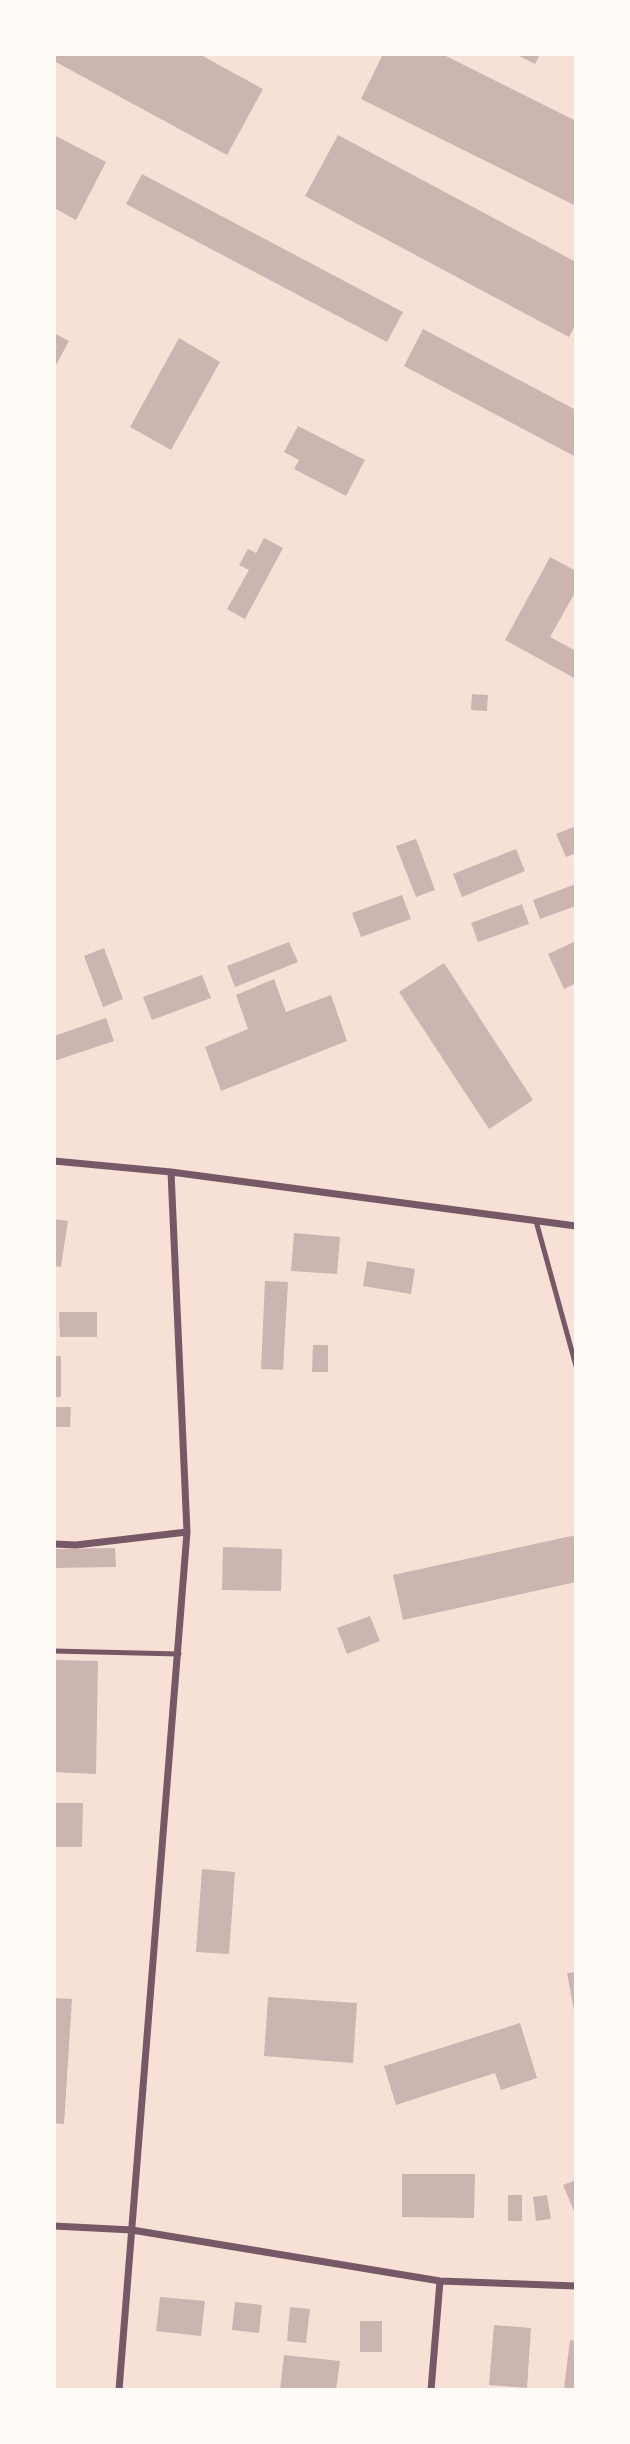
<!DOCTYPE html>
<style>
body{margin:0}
#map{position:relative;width:630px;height:2444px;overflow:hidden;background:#f7e1d7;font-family:"Sofia Sans Condensed",sans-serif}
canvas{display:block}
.frame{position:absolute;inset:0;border:56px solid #fffaf5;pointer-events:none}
</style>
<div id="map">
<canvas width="630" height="2444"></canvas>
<div class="frame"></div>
</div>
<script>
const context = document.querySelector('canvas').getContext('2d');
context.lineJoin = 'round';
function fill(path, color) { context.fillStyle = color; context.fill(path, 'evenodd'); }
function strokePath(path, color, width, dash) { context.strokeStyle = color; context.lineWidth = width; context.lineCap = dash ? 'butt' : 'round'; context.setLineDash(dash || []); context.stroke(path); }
fill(new Path2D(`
 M54,54H199L263,89L227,155L54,61Z
 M383,54H442L576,121V206L361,99Z
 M515,54H540L535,64Z
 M54,135L106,162L76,220L54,208Z
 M338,135L576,262V324L569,337L305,196Z
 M142,174L403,312L387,342L126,204Z
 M423,329L576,410V457L404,366Z
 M54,333L69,341L54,369Z
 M179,338L220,362L171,450L130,427Z
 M298,426L365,460L346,496L294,469L299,460L284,452Z
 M264,538L283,548L245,619L227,609L249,570L239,565L248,549L256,553Z
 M550,557L576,571V591L550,637L576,651V679L505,640Z
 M472,694L488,695L487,711L471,710Z
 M576,826V853L566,857L556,834Z
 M416,839L435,890L416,897L396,846Z
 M516,849L525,871L462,897L453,874Z
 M576,884V906L540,919L533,900Z
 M402,895L411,919L361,937L352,913Z
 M522,904L529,924L478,942L471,923Z
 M576,941V983L564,989L548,954Z
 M289,942L298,962L235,987L227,966Z
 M104,948L123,999L103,1007L84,956Z
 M444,963L533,1100L489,1129L399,992Z
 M202,975L211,998L152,1020L143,997Z
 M274,979L286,1012L331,995L347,1041L221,1091L205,1047L248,1029L236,995Z
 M106,1018L114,1041L54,1061V1036Z
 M54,1219L68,1221L61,1267L54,1266Z
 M294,1233L340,1237L337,1274L291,1271Z
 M367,1261L415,1269L411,1294L363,1286Z
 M265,1281L288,1282L283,1370L261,1369Z
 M59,1312H97V1337H60Z
 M313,1345H328V1372H312Z
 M54,1356H61V1397H54Z
 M54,1407H71L70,1427H54Z
 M576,1535V1582L403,1620L393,1575Z
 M223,1547L282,1549L281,1591L222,1590Z
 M115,1548L116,1567L54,1568V1549Z
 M370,1616L380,1641L347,1654L337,1628Z
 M54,1660L98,1661L96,1774L54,1772Z
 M54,1803H83L82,1847H54Z
 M202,1869L235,1872L229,1954L196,1952Z
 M576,1972V2011H574L567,1973Z
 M268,1997L357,2003L353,2063L264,2056Z
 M54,1998L72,1999L64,2124L54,2123Z
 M520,2023L537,2078L501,2090L495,2073L396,2105L384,2066Z
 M402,2174H475L474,2218L402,2217Z
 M576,2180V2216L563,2185Z
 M508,2195H522V2221H508Z
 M547,2195L551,2219L536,2221L533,2197Z
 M160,2297L205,2301L201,2336L156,2331Z
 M235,2302L262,2305L259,2333L232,2330Z
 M290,2307L310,2309L306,2343L287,2341Z
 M360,2321H382V2352H360Z
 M494,2325L531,2328L527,2388L489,2385Z
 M570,2340L576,2341V2389L564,2388Z
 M284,2355L340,2361L336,2390H280Z`), '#ccb4b1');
strokePath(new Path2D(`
 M536,1221L576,1366
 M54,1651L179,1654`), '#755966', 5);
strokePath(new Path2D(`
 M54,1161L171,1172L576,1226
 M54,1544L76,1545L187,1532
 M54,2226L132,2230L440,2281L576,2286
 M119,2390L187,1532L171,1172
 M431,2390L440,2281`), '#755966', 7);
</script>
